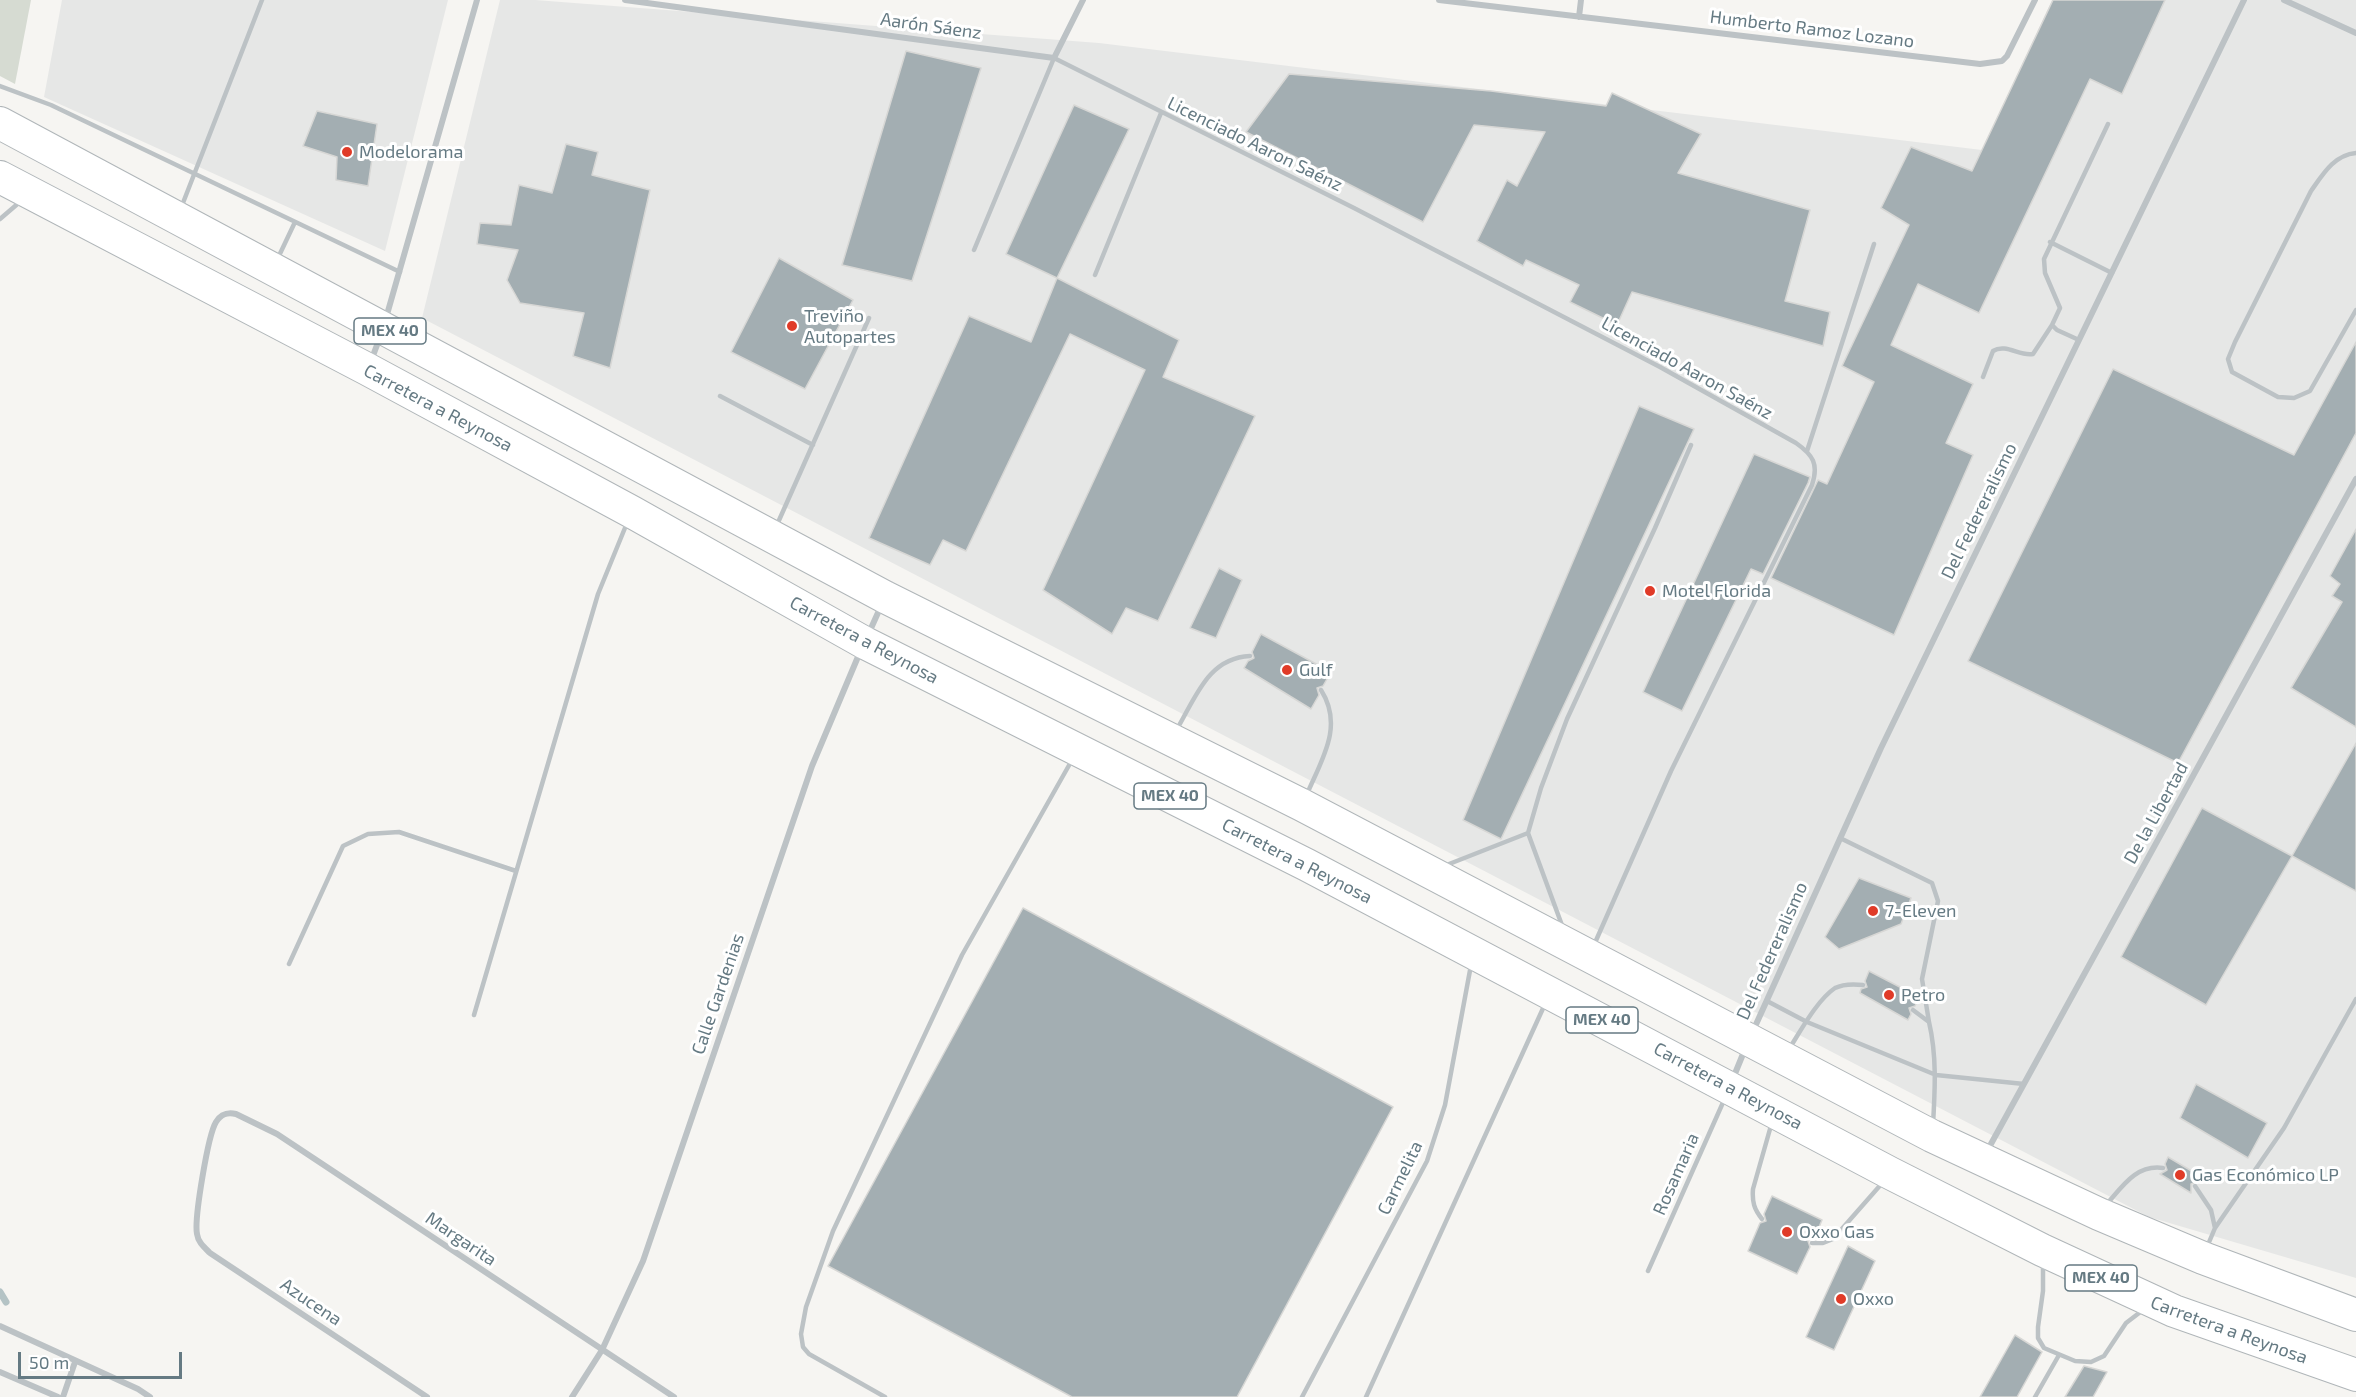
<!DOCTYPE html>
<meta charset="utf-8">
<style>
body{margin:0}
#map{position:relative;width:2356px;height:1397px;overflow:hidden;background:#f6f5f2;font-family:"Exo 2",sans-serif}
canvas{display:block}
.scale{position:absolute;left:18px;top:1352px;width:164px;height:27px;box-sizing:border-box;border:3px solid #657a83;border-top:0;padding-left:8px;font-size:18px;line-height:21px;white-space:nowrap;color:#657a83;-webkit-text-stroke:4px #fff;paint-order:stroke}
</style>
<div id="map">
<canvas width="2356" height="1397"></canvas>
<div class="scale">50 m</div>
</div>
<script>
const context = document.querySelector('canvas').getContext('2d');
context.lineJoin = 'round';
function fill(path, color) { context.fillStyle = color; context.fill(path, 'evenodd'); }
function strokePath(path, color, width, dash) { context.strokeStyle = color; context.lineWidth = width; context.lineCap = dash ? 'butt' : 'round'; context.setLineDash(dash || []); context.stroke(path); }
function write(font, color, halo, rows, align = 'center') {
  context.font = font + ' "Exo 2",sans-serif'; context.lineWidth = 6; context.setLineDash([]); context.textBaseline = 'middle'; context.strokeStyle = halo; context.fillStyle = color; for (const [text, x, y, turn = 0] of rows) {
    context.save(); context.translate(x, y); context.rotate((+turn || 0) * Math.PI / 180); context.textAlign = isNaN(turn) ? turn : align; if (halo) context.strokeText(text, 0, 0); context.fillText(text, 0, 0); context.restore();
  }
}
fill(new Path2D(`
 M62,0H448L385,251L44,97Z
 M500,0H535L1099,43L1982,150L2052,0H2356V1278L2149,1217L422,318Z`), '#e6e7e6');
fill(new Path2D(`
 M0,0H31L15,84L0,76Z`), '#d6dbd2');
strokePath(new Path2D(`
 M0,1292L6,1302`), '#b4c3c5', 7);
const building = new Path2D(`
 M2053,0H2165L2122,94L2090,79L1979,313L1918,284L1891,345L1973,384L1946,443L1973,455L1894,635L1771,578L1818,480L1827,484L1874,382L1842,366L1909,225L1881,208L1911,147L1972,171Z
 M906,51L981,68L912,281L842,265Z
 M1289,74L1491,91L1606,106L1612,93L1701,134L1678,173L1810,210L1785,301L1830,312L1823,346L1632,292L1617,325L1570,302L1579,285L1526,260L1523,266L1477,241L1507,180L1517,186L1545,132L1474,125L1423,222L1246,132Z
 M1074,105L1129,129L1057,278L1006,254Z
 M317,111L377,124L368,186L336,180L337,157L303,146Z
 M566,144L598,152L592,175L650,190L610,368L573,356L584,313L520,303L507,280L518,250L477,244L480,223L511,225L519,185L552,193Z
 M779,258L853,300L805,389L731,352Z
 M1057,278L1179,340L1163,377L1255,416L1158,621L1126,608L1112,634L1043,590L1145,370L1070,334L966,551L943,540L930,565L869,538L969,316L1031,342Z
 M2356,342V433L2178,763L1968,661L2113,369L2294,455Z
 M1639,406L1694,429L1501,839L1463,820Z
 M1754,454L1810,477L1808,483L1763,574L1751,569L1682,711L1643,692Z
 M2356,529V727L2291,688L2342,602L2332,596L2340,584L2330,576Z
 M1219,568L1242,580L1216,638L1190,628Z
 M1261,634L1331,672L1323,686L1317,688L1319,695L1311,709L1244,668L1248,661L1254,658L1252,652Z
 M2356,743V891L2292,856Z
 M2202,808L2292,856L2206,1005L2121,957Z
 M1859,878L1911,898L1901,924L1839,949L1825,937Z
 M1023,908L1393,1107L1237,1397H1072L828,1266Z
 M1869,971L1919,997L1915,1006L1909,1008L1911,1014L1908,1020L1860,993L1861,989L1867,987L1865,981Z
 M2196,1084L2267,1123L2248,1158L2180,1118Z
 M2168,1157L2200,1176L2197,1182L2191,1184V1193L2160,1174L2167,1170L2165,1164Z
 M1772,1196L1822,1220L1814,1239L1808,1241L1810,1247L1797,1274L1748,1251L1760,1223L1766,1221L1764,1214Z
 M1848,1246L1875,1261L1834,1350L1806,1337Z
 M2015,1335L2042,1352L2017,1397H1980Z
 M2084,1366L2107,1372L2093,1397H2065Z`);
fill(building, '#a3aeb2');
strokePath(building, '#d7d7d5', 1.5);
const primary = new Path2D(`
 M0,123L885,597L1302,805L1932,1136L2099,1214L2203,1258L2356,1315
 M0,177L367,369L632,512L865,643L1307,865L1890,1173L2042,1250L2174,1311L2356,1375`);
strokePath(primary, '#b0b6b9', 34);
strokePath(new Path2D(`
 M0,86L51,105L400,272
 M2356,153C2334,155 2323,174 2311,191L2235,342L2228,359L2232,372L2278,397L2294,398L2310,391L2356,310
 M181,208L262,0
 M0,219L21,201
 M2050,242L2112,273
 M974,250L1054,58L1354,208L1660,367L1796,443C1813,455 1819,464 1812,485L1671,771L1594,945
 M277,260L295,222
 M1095,275L1161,113
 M2052,325L2060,308L2045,273L2044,259L2108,124
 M1983,377L1993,351C2006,343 2020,357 2033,354L2052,325L2057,330L2079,340
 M720,396L813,445
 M1807,451L1874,244
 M776,527L869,318
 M1177,729C1196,697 1208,658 1250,656
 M1307,794C1322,759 1344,726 1321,690
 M1840,838L1932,883L1938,901L1922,979L1929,1022
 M1444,866L1528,833
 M1563,928L1528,833L1541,788L1567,719L1655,528L1691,445
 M289,964L343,846L368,834L399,832L516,871
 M1767,1001L1807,1022L1936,1075L2024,1084
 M1913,1010L1929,1022C1937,1056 1935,1090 1933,1125
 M474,1015L598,594L627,523
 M1789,1049C1800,1032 1817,1000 1835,988C1843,984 1854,984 1863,985
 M2195,1186L2211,1210L2215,1228
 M2106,1205C2122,1187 2136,1164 2163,1168
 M1762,1219C1754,1209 1752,1202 1753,1189L1772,1122
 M1812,1243H1823L1833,1239L1884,1181
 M2207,1247L2215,1228L2284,1128L2356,999
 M2043,1262V1291L2038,1327V1338L2044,1348L2075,1361L2091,1362L2104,1356L2126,1323L2143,1310
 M1648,1271L1725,1098
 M885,1397L809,1354L803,1347L801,1334L806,1307L833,1231L962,955L1072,760
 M1302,1397L1427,1161L1445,1105L1471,965
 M1366,1397L1545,1004
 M2035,1397L2059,1355`), '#bcc2c5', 4.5);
strokePath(new Path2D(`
 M625,0L1054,58L1083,0
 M1439,0L1980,64L2002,61L2007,56L2035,0
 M2284,0L2356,33
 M1579,17L1581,0
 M386,318L477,0
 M371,361L380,337
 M868,635L881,606
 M1753,1031L1881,748L2244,0
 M1732,1081L1745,1049
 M1986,1153L2356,479
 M0,1326L138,1389L150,1397
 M0,1372L58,1397
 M63,1397L75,1362
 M427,1397L210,1253C204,1247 198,1242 197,1234C194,1219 208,1135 216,1122C221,1114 227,1112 236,1114L277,1134L674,1397
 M572,1397L602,1350L643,1261L812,766L860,652`), '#bcc2c5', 6);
strokePath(primary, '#fff', 32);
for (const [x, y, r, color] of [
 [347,152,6,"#e03b28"],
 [792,326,6,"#e03b28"],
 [1650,591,6,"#e03b28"],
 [1287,670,6,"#e03b28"],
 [1873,911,6,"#e03b28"],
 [1889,995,6,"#e03b28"],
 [2180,1175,6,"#e03b28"],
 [1787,1232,6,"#e03b28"],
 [1841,1299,6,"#e03b28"]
]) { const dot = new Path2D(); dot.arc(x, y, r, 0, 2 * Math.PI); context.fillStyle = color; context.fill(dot); strokePath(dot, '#fff', 2); }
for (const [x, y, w] of [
 [390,331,72],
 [1170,796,72],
 [1602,1020,72],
 [2101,1278,72]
]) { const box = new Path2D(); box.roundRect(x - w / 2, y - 13, w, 26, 4.5); context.fillStyle = '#fff'; context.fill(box); strokePath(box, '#657a83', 1.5); }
write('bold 16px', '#657a83', null, [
 ["MEX 40",390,331],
 ["MEX 40",1170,796],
 ["MEX 40",1602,1020],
 ["MEX 40",2101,1278]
]);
write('18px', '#657a83', '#fff', [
 ["Aarón Sáenz",931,26,8],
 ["Humberto Ramoz Lozano",1812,29,7],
 ["Licenciado Aaron Saénz",1255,144,26],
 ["Licenciado Aaron Saénz",1687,368,29],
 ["Carretera a Reynosa",438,408,28],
 ["Del Federeralismo",1979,511,-64],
 ["Carretera a Reynosa",864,640,28],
 ["De la Libertad",2156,813,-61],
 ["Carretera a Reynosa",1297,861,27],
 ["Del Federeralismo",1772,951,-66],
 ["Calle Gardenias",718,994,-71],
 ["Carretera a Reynosa",1728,1086,28],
 ["Rosamaria",1676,1174,-66],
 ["Carmelita",1400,1178,-64],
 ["Margarita",461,1239,34],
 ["Azucena",311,1302,34],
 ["Carretera a Reynosa",2229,1330,20]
]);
write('18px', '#657a83', '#fff', [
 ["Modelorama",359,152],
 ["Treviño",804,316],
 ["Autopartes",804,337],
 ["Motel Florida",1662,591],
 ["Gulf",1299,670],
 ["7-Eleven",1885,911],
 ["Petro",1901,995],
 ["Gas Económico LP",2192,1175],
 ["Oxxo Gas",1799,1232],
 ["Oxxo",1853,1299]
], 'left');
</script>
